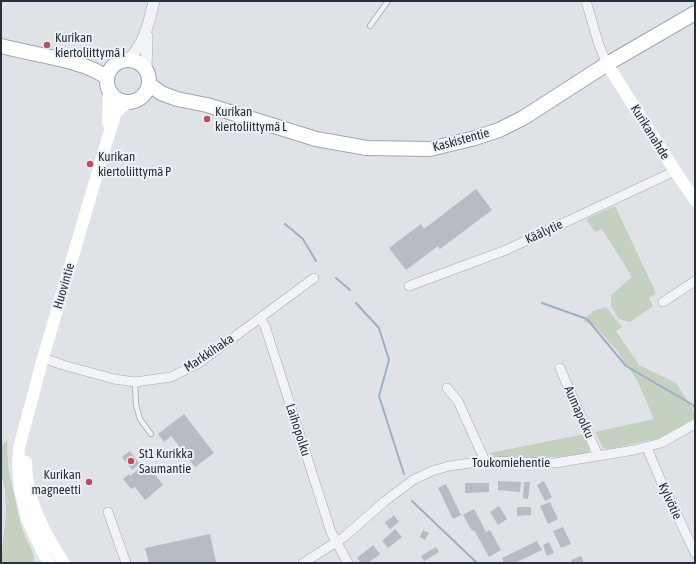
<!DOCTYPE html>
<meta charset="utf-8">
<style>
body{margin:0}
#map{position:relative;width:696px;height:564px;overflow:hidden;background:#dfe2e7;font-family:"Asap Condensed",sans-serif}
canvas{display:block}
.frame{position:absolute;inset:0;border:2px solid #29303d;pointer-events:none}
</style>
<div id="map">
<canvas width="696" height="564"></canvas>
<div class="frame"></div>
</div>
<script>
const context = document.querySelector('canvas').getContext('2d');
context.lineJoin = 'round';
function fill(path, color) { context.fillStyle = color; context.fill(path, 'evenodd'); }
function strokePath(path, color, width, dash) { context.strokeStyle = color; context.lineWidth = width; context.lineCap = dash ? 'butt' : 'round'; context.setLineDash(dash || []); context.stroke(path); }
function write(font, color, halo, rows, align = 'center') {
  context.font = font + ' "Asap Condensed",sans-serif'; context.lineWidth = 4; context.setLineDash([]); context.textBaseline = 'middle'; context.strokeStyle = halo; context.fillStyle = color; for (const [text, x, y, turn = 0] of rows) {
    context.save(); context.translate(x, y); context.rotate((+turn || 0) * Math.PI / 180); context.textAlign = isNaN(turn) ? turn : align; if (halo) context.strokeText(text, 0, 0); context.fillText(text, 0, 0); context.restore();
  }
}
fill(new Path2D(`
 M615,206L656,293L649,298L653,306L630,322L619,319L611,306V295L632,277L602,229L595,232L586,219Z
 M606,307L622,327L616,331L639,365L676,383L695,412V418L660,438L609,449L603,448L595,432L654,419L637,380L615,348L594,325L583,321L593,311Z
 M585,434L590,447L588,453C556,459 525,458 493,457L490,453Z
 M7,441L8,467L21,526L34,556L33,563H1L6,513L5,488L1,475V446Z`), '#c4d0c0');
strokePath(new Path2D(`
 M285,224L303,239L316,261
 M336,278L350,290
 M356,303L379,328L389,360L379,396L404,474
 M542,303L587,319L626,366L693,405L695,408
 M412,501L477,563`), '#9bb0c5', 2);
fill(new Path2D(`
 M476,189L492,210L440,249L438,246L406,270L389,248L421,224L424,229Z
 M184,414L214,453L195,467L171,436L164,442L158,434Z
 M130,451L140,464L132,470L122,457Z
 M146,463L163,485L145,500L135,487L131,489L123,479L129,474L130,476Z
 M498,481L521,482L520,492L498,490Z
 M544,481L552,497L545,501L537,485Z
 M524,482H530L528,499L523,498Z
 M465,483H489V492L465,493Z
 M446,484L461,515L453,519L438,488Z
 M550,502L558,519L548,524L540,506Z
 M499,506L507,519L498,525L490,512Z
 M517,507H531V515L517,516Z
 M474,509L486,532L490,530L501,550L489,557L474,530L472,531L463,515Z
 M394,515L399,522L390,529L385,523Z
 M563,527L571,544L561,548L553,531Z
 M395,529L402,537L388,548L382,541Z
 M423,530L429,533L425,540L420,537Z
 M210,534L216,562L149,563L145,548Z
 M537,541L542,550L515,563H504L502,558Z
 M549,542L554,553L547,556L543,545Z
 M373,545L380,554L368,563H361L357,558Z
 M436,547L439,552L424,561L421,556Z
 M581,556L584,563H573L571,560Z`), '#b6bbc4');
const service = new Path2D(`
 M370,26L388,1
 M135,382L136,405L140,419L151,434`);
const minor = new Path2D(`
 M586,1L599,45L607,64
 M409,286L506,250L675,171
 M663,302L695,281
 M260,318L265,326L331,532L348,563
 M43,358L63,365L114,379L135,382L171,377L199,363L314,278
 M560,368L598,456
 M447,388L458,401L485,461
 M647,448L661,481L695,553
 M108,512L126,563
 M303,563L344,537L385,501L413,480L432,471L449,466L485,461L555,463L634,450L661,443L695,424`);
const tertiary = new Path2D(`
 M129,59C145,43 149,22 154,1
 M146,71L147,36`);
const primary = new Path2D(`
 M1,46C29,54 86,60 107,78
 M107 81a21 21 0 1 1 42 0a21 21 0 1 1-42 0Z
 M149,84L161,93L177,99L207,105L316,139L367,148L430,149L475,138L499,130L523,118L607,64L695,13`);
strokePath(service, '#a5a9b1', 6);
strokePath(minor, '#a5a9b1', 10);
strokePath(tertiary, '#a5a9b1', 12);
strokePath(primary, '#9fa6b2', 16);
strokePath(service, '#f1f3f6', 4.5);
strokePath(minor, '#f1f3f6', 9);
strokePath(tertiary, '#f1f3f6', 11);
strokePath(new Path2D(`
 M607,64L675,171L695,200
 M108,123L109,92
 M26,462C26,499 44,533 64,563
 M49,563L42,551L27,519L20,489L18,465L19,448L43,358L106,144L116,112L127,103`), '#fff', 12);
strokePath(primary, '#fff', 14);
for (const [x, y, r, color] of [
 [47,45,4,"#c64a5d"],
 [207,119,4,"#c64a5d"],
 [90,164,4,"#c64a5d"],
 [131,461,4,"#c64a5d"],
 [89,482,4,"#c64a5d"]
]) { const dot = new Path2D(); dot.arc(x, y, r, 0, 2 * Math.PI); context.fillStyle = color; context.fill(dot); strokePath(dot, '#eef1f5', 1.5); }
write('13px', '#29303d', '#eef1f5', [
 ["Kurikan",55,38],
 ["kiertoliittymä I",55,53],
 ["Kurikan",215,112],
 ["kiertoliittymä L",215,127],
 ["Kurikan",98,157],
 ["kiertoliittymä P",98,172],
 ["St1 Kurikka",139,454],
 ["Saumantie",139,469],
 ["Kurikan",81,475,"right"],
 ["magneetti",81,490,"right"]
], 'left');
write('13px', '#29303d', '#eef1f5', [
 ["Kurikanahde",650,132,58],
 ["Kaskistentie",461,140,-15],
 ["Käälytie",544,232,-25],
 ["Huovintie",64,286,-74],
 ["Markkihaka",209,353,-34],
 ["Aumapolku",579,412,66],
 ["Laihopolku",298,430,72],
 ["Toukomiehentie",511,463],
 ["Kylvötie",670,501,65]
]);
</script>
